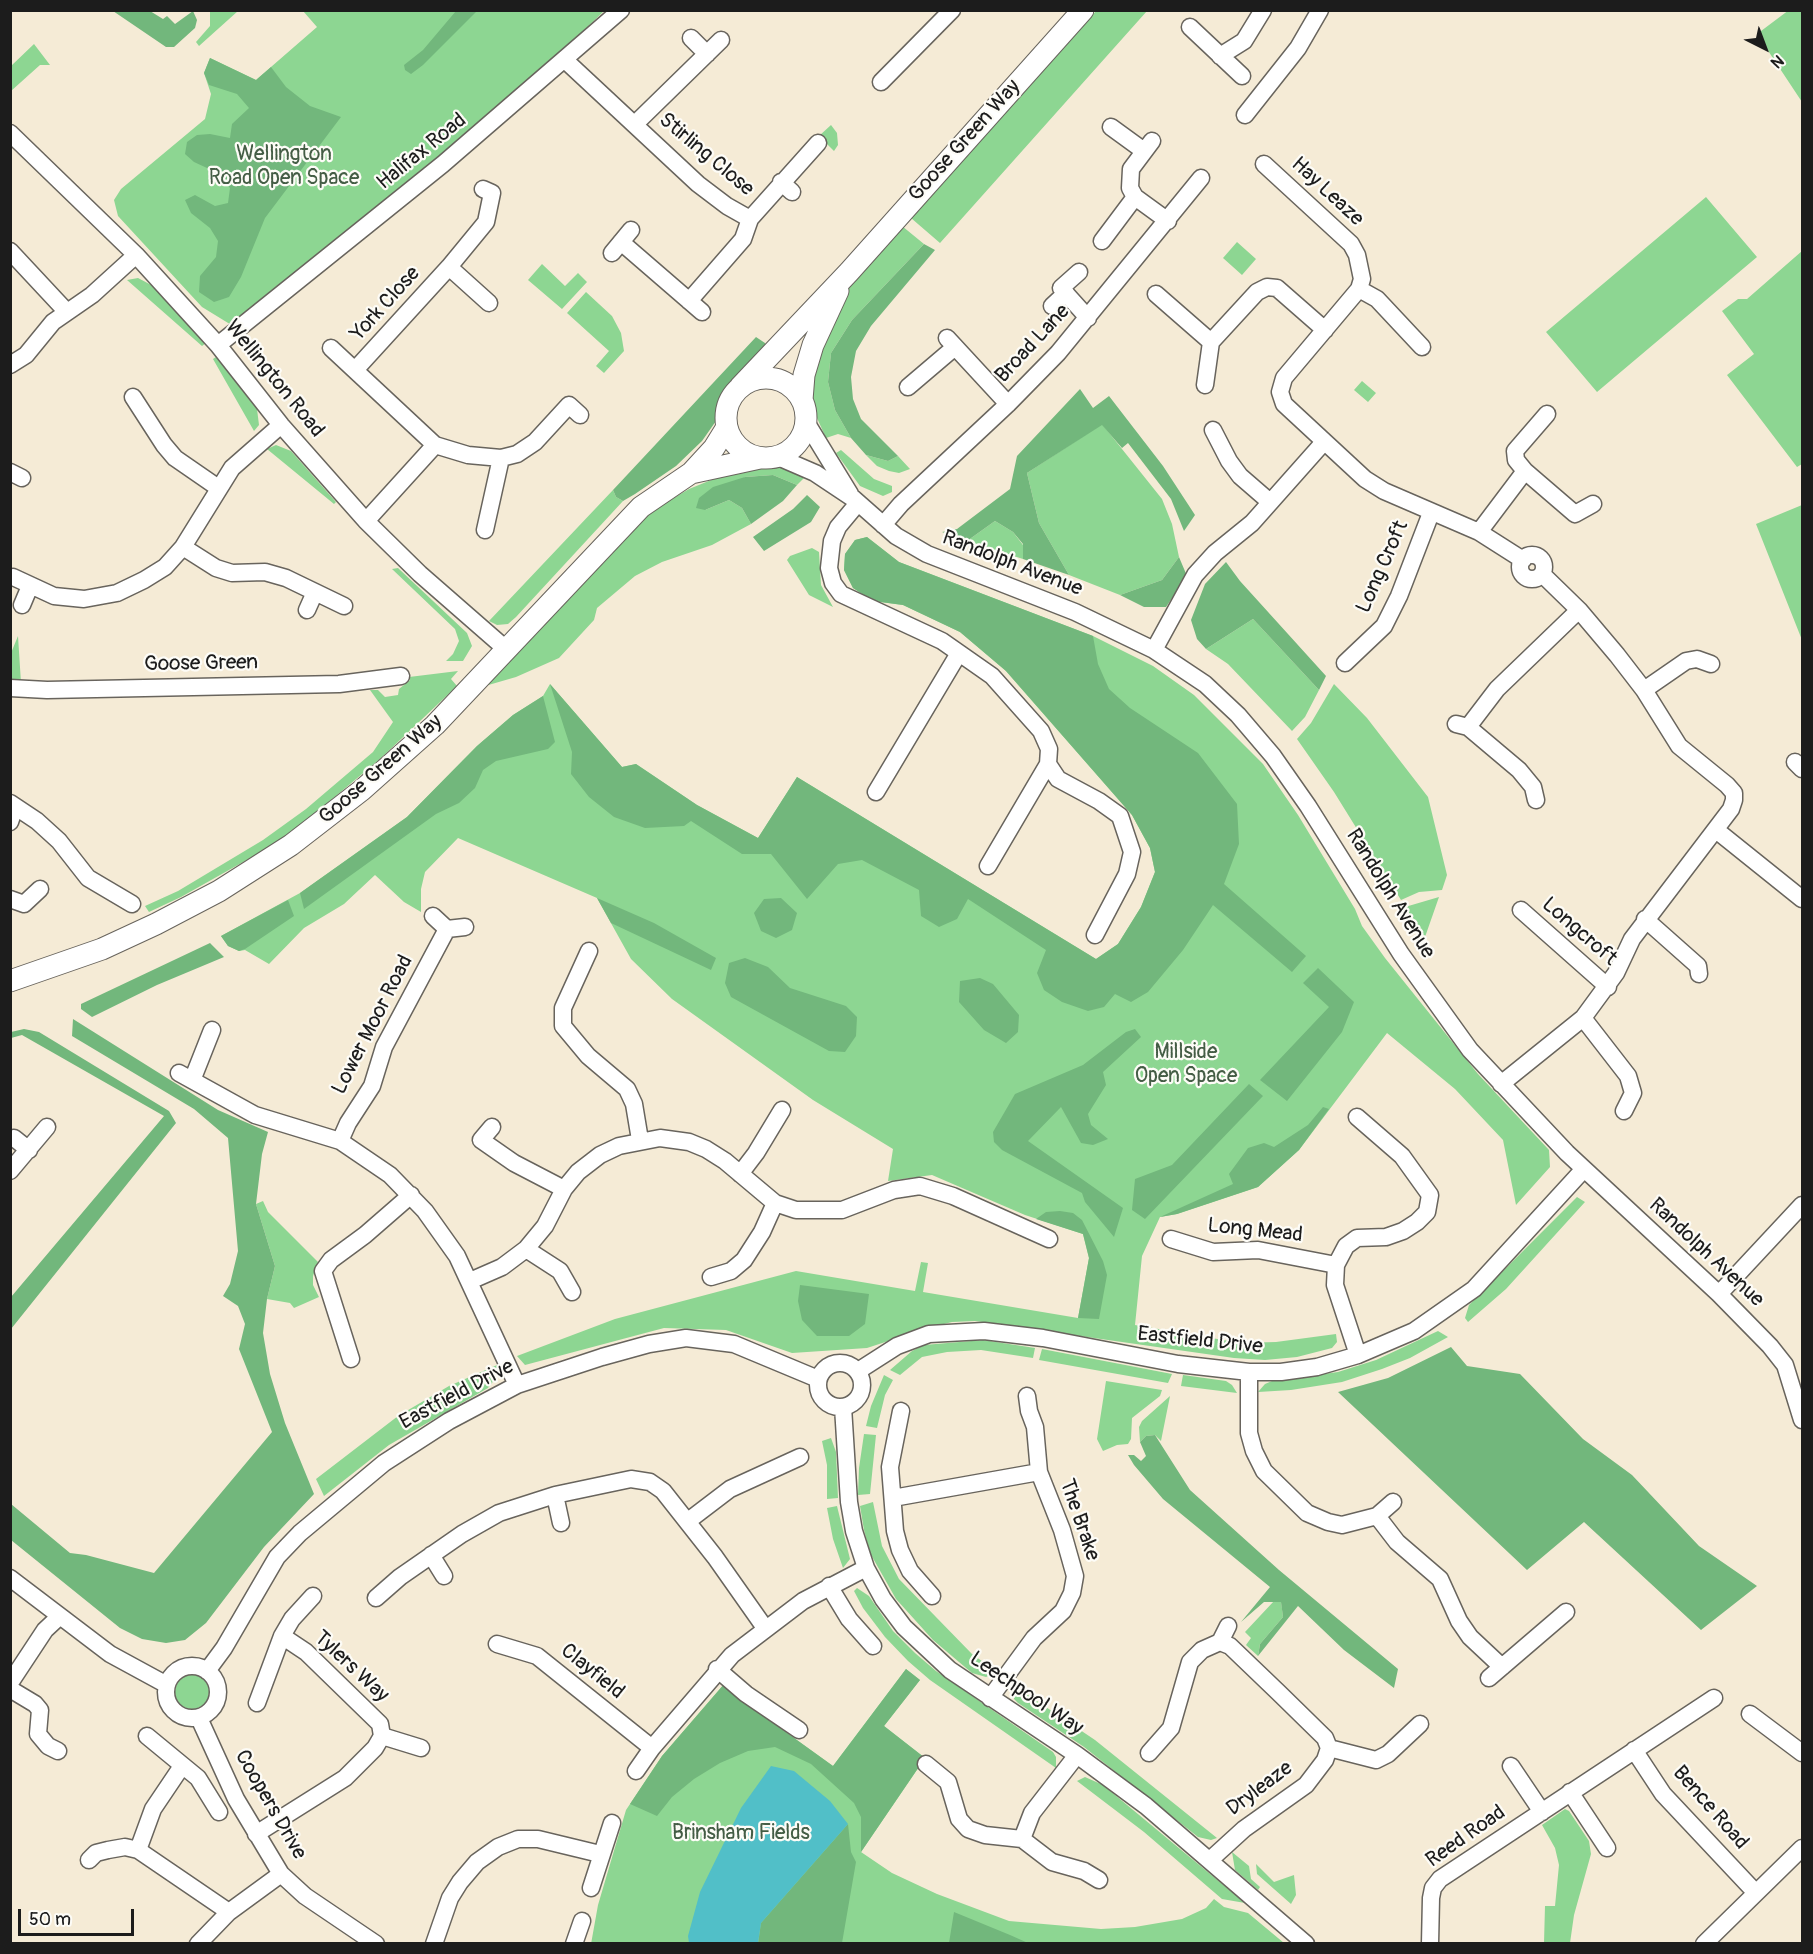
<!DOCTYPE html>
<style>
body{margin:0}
#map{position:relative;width:1813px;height:1954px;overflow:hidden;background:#f5ebd6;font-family:Pangolin,sans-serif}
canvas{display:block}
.frame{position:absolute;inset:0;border:12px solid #1c1c1c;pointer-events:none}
.north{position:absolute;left:1735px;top:18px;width:60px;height:60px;-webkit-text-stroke:4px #fdfcf7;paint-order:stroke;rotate:138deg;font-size:16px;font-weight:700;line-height:24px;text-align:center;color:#1c1c1c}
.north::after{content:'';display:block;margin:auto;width:21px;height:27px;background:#1c1c1c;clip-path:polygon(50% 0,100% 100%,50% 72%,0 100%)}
.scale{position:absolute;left:18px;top:1909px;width:116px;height:27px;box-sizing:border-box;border:3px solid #1c1c1c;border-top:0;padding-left:8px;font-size:18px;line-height:21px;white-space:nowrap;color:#1c1c1c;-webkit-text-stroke:4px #fdfcf7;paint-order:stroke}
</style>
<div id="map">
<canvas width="1813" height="1954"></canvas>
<div class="frame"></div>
<div class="north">N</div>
<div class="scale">50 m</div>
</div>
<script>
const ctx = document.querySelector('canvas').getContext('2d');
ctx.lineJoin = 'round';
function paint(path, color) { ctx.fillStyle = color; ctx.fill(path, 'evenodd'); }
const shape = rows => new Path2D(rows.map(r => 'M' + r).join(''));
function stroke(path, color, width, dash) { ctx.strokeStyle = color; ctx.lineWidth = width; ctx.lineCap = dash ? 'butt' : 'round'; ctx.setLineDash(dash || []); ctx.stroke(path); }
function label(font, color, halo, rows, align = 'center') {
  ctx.font = font + ' Pangolin,sans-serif'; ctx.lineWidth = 4.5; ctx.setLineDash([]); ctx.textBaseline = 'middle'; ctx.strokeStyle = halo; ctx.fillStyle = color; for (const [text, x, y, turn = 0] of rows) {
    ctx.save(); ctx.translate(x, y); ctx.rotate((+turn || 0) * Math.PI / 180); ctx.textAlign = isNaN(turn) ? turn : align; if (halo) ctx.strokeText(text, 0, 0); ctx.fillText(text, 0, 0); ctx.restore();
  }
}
paint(shape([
 [1789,10,1802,11,1802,102,1757,34],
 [210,11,238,11,199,46,196,42,210,26],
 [303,11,604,11,524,88,233,326,202,307,118,216,114,200,121,189,205,119,211,94,204,73,210,58,256,80,317,27],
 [1096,11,1147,11,940,243,911,218],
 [34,44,50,65,40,65,11,91,11,66],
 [831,125,837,133,838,145,834,151,819,136],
 [1706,197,1757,257,1597,392,1546,332],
 [902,226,924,244,852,320,831,353,828,382,835,410,851,438,838,434,826,438,808,398,832,316,849,288],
 [1237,242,1256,259,1242,275,1223,258],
 [1802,251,1802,464,1797,467,1727,375,1754,354,1722,311,1738,299,1747,299],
 [542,264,565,286,578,273,587,282,562,309,528,280],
 [138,278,155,287,206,343,202,346,127,280],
 [586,292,612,316,621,333,624,351,604,373,596,366,609,351,567,313],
 [216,357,257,409,259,425,254,431,213,359],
 [1362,381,1376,393,1368,402,1354,390],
 [1102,424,1162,499,1172,524,1179,557,1162,580,1120,595,1069,575,1039,523,1027,473],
 [276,445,291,451,336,502,334,504,267,449],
 [841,450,874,479,892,486,892,492,883,496,860,486,836,453],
 [866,455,888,461,898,456,910,469,899,473,889,471,877,466],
 [776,465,805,477,797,485,773,475,745,477,705,510,729,500,742,508,751,524,712,545,662,562,635,576,597,608,594,620,559,658,516,677,485,686,635,525,655,509,689,489,721,476,761,466],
 [613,490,616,497,623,501,516,617,508,624,497,625,489,621],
 [1802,505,1802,640,1756,524],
 [995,521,1013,532,1023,545,1023,559,967,541],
 [867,537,899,562,1093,636,1153,666,1194,695,1263,764,1298,815,1355,909,1362,926,1385,958,1478,1074,1549,1150,1550,1167,1516,1205,1503,1140,1455,1089,1387,1033,1299,1150,1258,1187,1177,1214,1160,1217,1142,1256,1135,1325,1241,1343,1276,1342,1336,1334,1337,1342,1332,1348,1297,1357,1265,1360,1234,1358,975,1321,952,1322,928,1328,867,1348,792,1353,726,1330,664,1328,525,1365,517,1356,615,1319,796,1271,915,1291,921,1262,928,1263,923,1292,1078,1318,1089,1258,1083,1234,1025,1215,932,1175,888,1181,893,1149,813,1100,672,999,631,959,597,898,458,838,425,872,421,889,421,912,404,902,375,875,344,904,304,928,269,964,245,950,239,951,228,946,221,936,300,893,407,817,477,746,513,715,543,696,550,684,622,767,636,764,697,805,758,838,797,777,1096,959,1118,944,1141,907,1155,872,1150,848,1132,815,1006,671,960,632,903,605,873,601,853,588,844,570,845,554,855,540],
 [812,548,819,552,821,585,833,607,809,595,787,560,790,556],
 [398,568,467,633,472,646,463,661,446,661,453,654,459,641,455,629,392,569],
 [1253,619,1319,690,1305,717,1292,731,1228,664,1206,649],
 [18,636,21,683,11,683,11,653],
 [458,671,451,679,457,686,380,759,312,816,268,848,181,897,149,912,145,906,178,891,263,840,306,809,373,752,393,722,370,690,378,690,385,697,398,695,399,689,410,680,409,677],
 [1334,684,1367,718,1428,797,1447,875,1442,890,1419,892,1401,900,1334,792,1297,739,1311,723],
 [1439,897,1425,937,1405,907],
 [1577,1197,1585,1202,1506,1289,1468,1322,1465,1318,1469,1305],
 [263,1201,268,1212,318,1262,313,1276,313,1285,319,1297,294,1308,290,1303,267,1299,275,1266,256,1204],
 [1438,1331,1448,1337,1410,1358,1382,1369,1342,1382,1291,1390,1258,1392,1265,1384,1272,1381,1338,1372,1376,1360],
 [983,1340,1035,1348,1033,1358,981,1350,947,1352,922,1357,900,1375,890,1370,912,1351,924,1345],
 [1042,1349,1172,1374,1168,1383,1039,1360],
 [497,1365,499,1374,488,1388,389,1445,324,1496,316,1479,398,1416,449,1386],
 [884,1375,893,1380,885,1395,877,1428,866,1426,871,1406],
 [1183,1375,1226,1381,1232,1385,1237,1393,1181,1386],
 [1106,1381,1162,1390,1160,1396,1132,1418,1131,1439,1128,1444,1117,1445,1103,1451,1097,1439],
 [1170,1396,1161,1441,1155,1435,1146,1436,1140,1442,1139,1427,1142,1421],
 [864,1434,876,1435,870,1494,858,1495,859,1468],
 [831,1438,836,1452,838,1498,827,1499,827,1465,822,1441],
 [873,1502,882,1546,899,1579,972,1654,997,1672,986,1677,972,1673,933,1640,896,1599,870,1553,864,1530,860,1506],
 [837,1506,850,1559,843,1568,833,1539,827,1508],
 [857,1588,869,1596,893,1631,915,1653,936,1671,1053,1752,1056,1757,1056,1768,930,1680,908,1661,885,1637,863,1608,854,1591],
 [1274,1601,1281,1601,1283,1617,1260,1644,1258,1656,1246,1645,1251,1638,1245,1632],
 [906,1669,920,1680,884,1726,925,1758,861,1852,892,1873,937,1894,1009,1921,1101,1929,1135,1927,1182,1919,1206,1908,1214,1899,1224,1907,1248,1913,1284,1943,591,1944,598,1905,626,1810,662,1756,725,1683,776,1725,833,1766],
 '175 1692a17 17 0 1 1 34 0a17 17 0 1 1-34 0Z',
 [1013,1685,1095,1740,1217,1838,1211,1840,1198,1837,1084,1747,1018,1703,1014,1699],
 [1085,1777,1103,1785,1245,1903,1222,1899,1144,1832,1077,1781],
 [1565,1809,1569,1811,1589,1841,1591,1854,1574,1915,1570,1943,1544,1943,1545,1906,1555,1906,1559,1865,1555,1848,1542,1825],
 [1232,1852,1249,1866,1251,1879,1260,1887,1258,1890,1235,1870],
 [1256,1864,1274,1882,1294,1875,1296,1895,1291,1904,1257,1874]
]), '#8dd692');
paint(shape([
 [113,11,150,11,163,19,167,16,175,24,193,11,197,20,195,28,174,47,166,47],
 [456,11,477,11,423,65,411,74,405,70,404,65,423,50],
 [210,58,256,80,271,67,286,87,310,106,341,117,265,218,241,277,229,297,214,302,199,292,200,276,216,257,218,241,210,228,191,213,185,200,195,195,215,206,228,203,230,188,220,174,194,162,185,154,187,142,197,135,210,134,230,138,232,124,249,108,237,94,209,85,204,73],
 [924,244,935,250,871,326,856,351,851,377,853,399,861,419,898,456,888,461,866,455,851,438,835,410,828,382,831,353,852,320],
 [756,337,765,343,767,354,737,382,722,400,716,421,702,441,676,466,635,494,623,501,616,497,613,490],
 [1080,389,1093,408,1109,396,1163,466,1195,515,1184,531,1171,499,1128,443,1122,448,1102,425,1027,473,1039,523,1069,575,1023,559,1023,544,1013,532,995,521,967,541,942,532,957,529,1010,489,1017,456],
 [773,475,797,485,783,501,751,524,742,508,729,500,705,510,696,508,699,498,713,487,745,477],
 [807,495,820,507,811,522,764,551,753,537,793,509],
 [867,537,899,562,1093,636,1098,664,1109,689,1130,708,1198,753,1237,804,1239,844,1224,884,1306,956,1292,972,1213,905,1183,950,1148,992,1131,1002,1115,994,1104,1007,1088,1011,1062,1002,1044,990,1037,973,1046,950,968,899,957,919,939,927,921,916,919,890,862,860,838,864,807,899,771,854,742,854,691,821,684,826,645,828,614,817,589,797,571,774,572,752,550,684,622,767,636,764,697,805,758,838,797,777,1096,959,1118,944,1141,907,1155,872,1150,848,1132,815,1006,671,960,632,903,605,873,601,853,588,844,570,845,554,855,540],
 [1179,557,1187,576,1166,607,1144,607,1120,595,1162,580],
 [1226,562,1240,581,1326,676,1319,690,1253,619,1206,649,1197,639,1191,620,1205,584],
 [543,696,555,742,548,749,496,761,483,770,475,788,459,803,436,814,304,909,300,893,407,817,477,746,513,715],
 [597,898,654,923,716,958,711,970,611,923],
 [781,898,797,913,792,930,776,938,761,931,754,913,764,899],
 [288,900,294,916,245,949,239,951,228,946,221,936],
 [210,943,224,957,157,985,92,1017,81,1009,81,1004],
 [745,958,768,967,790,988,846,1006,857,1017,856,1036,845,1052,829,1051,731,997,725,983,729,963],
 [1318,968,1354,1002,1342,1032,1287,1101,1260,1080,1329,1007,1303,983],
 [980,978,993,984,1019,1015,1018,1032,1006,1043,984,1030,959,1002,960,981],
 [73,1019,218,1110,268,1132,262,1154,256,1204,275,1266,267,1299,263,1333,270,1374,285,1423,314,1494,264,1547,206,1623,185,1640,166,1643,142,1639,120,1628,11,1540,11,1504,70,1553,86,1555,154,1573,272,1432,239,1349,245,1324,238,1306,223,1296,230,1284,238,1251,228,1138,194,1109,72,1036],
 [24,1029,39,1032,169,1111,176,1123,11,1329,11,1297,164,1116,22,1035,11,1038,11,1032],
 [1135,1029,1141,1037,1103,1072,1106,1085,1088,1114,1091,1125,1108,1139,1093,1145,1081,1143,1061,1107,1028,1141,1123,1208,1114,1237,1085,1202,1082,1193,1002,1150,994,1142,993,1132,1015,1094,1083,1065,1126,1032],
 [1249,1084,1263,1096,1145,1219,1132,1210,1135,1179,1172,1165],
 [1323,1107,1329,1109,1299,1150,1258,1187,1177,1214,1160,1217,1233,1184,1229,1174,1248,1148,1264,1143,1274,1147,1308,1125],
 [1060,1211,1073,1213,1082,1220,1103,1261,1107,1275,1099,1319,1078,1318,1089,1258,1083,1234,1036,1219,1046,1212],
 [800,1285,869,1294,865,1324,849,1336,817,1336,802,1320,798,1301],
 [1451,1347,1467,1366,1520,1374,1583,1439,1632,1475,1699,1546,1757,1586,1701,1630,1584,1522,1527,1570,1338,1392,1388,1378],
 [1155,1435,1190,1490,1279,1570,1398,1669,1394,1688,1344,1650,1298,1606,1258,1656,1260,1644,1283,1617,1281,1602,1264,1602,1241,1622,1270,1587,1163,1499,1134,1465,1128,1455,1134,1455,1141,1461,1146,1456,1140,1442,1146,1436],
 [906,1669,920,1680,884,1726,925,1758,861,1852,861,1817,854,1803,811,1764,775,1747,748,1751,720,1763,694,1779,672,1797,657,1816,630,1804,662,1756,725,1683,776,1725,833,1766],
 [848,1824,851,1852,856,1862,842,1943,758,1944,761,1923],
 [954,1912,1010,1935,1028,1943,949,1943]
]), '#72b77c');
paint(shape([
 [771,1766,794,1771,830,1801,848,1824,761,1923,758,1943,689,1943,688,1936,700,1892,741,1808]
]), '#51bfc8');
const minor = shape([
 [1190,27,1242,76],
 [691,38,707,54],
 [1220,56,1244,41,1263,10],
 [566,61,698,184,727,206,750,219],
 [881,82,952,10],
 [1245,115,1298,48,1320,10],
 [635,124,721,40],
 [1111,127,1144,151],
 [10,133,136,255,218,345,281,425,366,521,420,574,507,650],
 [1152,141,1131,169,1130,188,1135,197,1168,221],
 [1264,164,1351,244,1357,255,1362,279,1359,289,1284,378,1280,392,1284,404,1365,479,1384,491,1479,532,1523,560],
 [781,182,792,192],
 [1102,241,1135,197],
 [621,242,702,312],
 [10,251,66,311],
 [612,253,631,230],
 [449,267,489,303],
 [1079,272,1061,288,1088,318],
 [1359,289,1377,299,1422,347],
 [1156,294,1211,342],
 [689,301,743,239,750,219,818,143],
 [1052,306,1066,293],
 [947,338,1008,404],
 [218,345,443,164,621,10],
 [331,348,435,445,468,455,501,458,517,454,535,442,569,405,580,415],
 [10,365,26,355,53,322,92,295,136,255],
 [355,370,449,267,486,222,492,193,483,189],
 [1205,385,1211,342,1257,292,1267,287,1277,288,1325,330],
 [908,387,955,347],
 [133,397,164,445,175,458,217,487],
 [1547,414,1515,451,1516,460,1525,471,1575,514,1593,504],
 [806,422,850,494],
 [1213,430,1229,461,1240,476,1270,502],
 [778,457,815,473,854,499,896,536,927,554,1075,612,1154,650,1205,684,1238,715,1273,756,1308,806,1401,954,1470,1050,1567,1153,1719,1294,1770,1346,1785,1365,1802,1420],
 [10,472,22,478],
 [858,503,838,527,832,541,829,568,833,583,841,594,942,641,992,676,1041,731,1049,749,1048,764,1058,779,1099,801,1120,816,1132,852,1127,874,1095,935],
 [366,521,435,445],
 [883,525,901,504,1008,404,1058,353,1201,178],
 [485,530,501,458],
 [1479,532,1525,471],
 [183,547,216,568,232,573,265,572,286,578,344,606],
 '1520 567a12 12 0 1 1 24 0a12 12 0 1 1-24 0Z',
 [13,577,54,596,84,599,117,593,144,580,165,567,183,547,232,468,281,425],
 [22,605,30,586],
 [307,610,315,592],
 [1154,650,1195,575,1215,553,1252,523,1323,443],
 [1345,663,1384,626,1399,596,1431,513],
 [10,688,47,690,339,684,401,676],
 [1644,690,1686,661,1697,659,1711,664],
 [1456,724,1468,727,1519,770,1533,787,1536,800],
 [1468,727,1497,689,1579,610],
 [1795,762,1802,769],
 [876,792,959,653],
 [10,803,37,821,59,841,88,878,132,904],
 [10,822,15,807],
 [1716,830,1802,899],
 [988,866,1048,764],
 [10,899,24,904,40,889],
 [1521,910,1608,987],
 [433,916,447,929,465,927],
 [1645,919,1698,966,1699,974],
 [589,951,563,1008,563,1026,588,1056,627,1089,634,1104,640,1140],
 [1583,1018,1628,1076,1633,1093,1624,1111],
 [179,1073,255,1115,340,1141,390,1175,425,1211,457,1256,517,1385],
 [193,1078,212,1030],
 [1501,1084,1583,1018,1616,973,1632,939,1731,809,1734,800,1734,793,1727,785,1679,746,1644,690,1617,655,1579,610,1542,574],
 [1357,1117,1402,1156,1430,1195,1427,1212,1417,1222,1403,1231,1386,1237,1357,1238,1346,1246,1336,1265,1335,1285,1358,1355],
 [492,1127,481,1140,514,1163,564,1189],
 [14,1138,29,1150],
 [340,1141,348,1123,372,1086,384,1047,447,929],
 [10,1171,47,1127],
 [740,1174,756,1153,782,1110],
 [1171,1239,1213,1252,1258,1250,1336,1265],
 [526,1249,560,1271,572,1292],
 [711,1277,731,1271,744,1260,762,1232,775,1203],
 [470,1281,502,1267,526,1249,545,1226,564,1189,578,1172,600,1155,619,1146,660,1138,689,1142,706,1149,725,1161,775,1203,796,1210,842,1210,894,1190,920,1186,953,1196,1049,1239],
 [1719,1294,1802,1205],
 [351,1359,323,1271,331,1260,365,1235,411,1195],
 '818 1385a22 22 0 1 1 44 0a22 22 0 1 1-44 0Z',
 [858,1371,897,1346,929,1334,984,1331,1043,1338,1178,1364,1249,1372,1281,1372,1317,1367,1358,1355,1414,1331,1474,1289,1584,1169],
 [1249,1372,1249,1433,1254,1451,1264,1471,1307,1513,1328,1522,1342,1525,1377,1516,1393,1502],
 [843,1407,849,1502,854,1531,866,1568,883,1599,904,1627,950,1670,1077,1755,1146,1806,1306,1944],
 [901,1411,890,1467,895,1531,900,1550,910,1571,932,1596],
 [555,1495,561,1523],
 [893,1498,1039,1472],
 [1377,1516,1397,1542,1440,1579,1459,1621,1470,1637,1502,1667],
 [688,1521,730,1489,800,1457],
 [431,1555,444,1576],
 [10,1578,110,1654,167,1685],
 [829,1586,849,1619,873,1646],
 [376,1598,400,1577,462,1534,499,1513,555,1495,631,1479,650,1482,663,1491,715,1557,765,1628],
 [497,1644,537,1656,652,1748],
 '166 1692a26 26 0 1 1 52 0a26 26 0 1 1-52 0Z',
 [717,1669,746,1694,799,1730],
 [207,1671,224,1648,277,1557,300,1533,384,1463,449,1421,517,1385,602,1357,649,1344,686,1338,734,1344,818,1379],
 [1489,1678,1566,1612],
 [10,1683,45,1630,60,1616],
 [10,1689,35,1704,40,1710,38,1734,48,1746,58,1751],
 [990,1698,1034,1638,1063,1611,1072,1593,1075,1576,1062,1530,1039,1472,1035,1427,1029,1411,1027,1396],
 [257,1703,282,1636,292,1619,313,1596],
 [1750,1714,1802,1753],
 [199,1718,236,1799,281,1874,305,1896,376,1944],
 [147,1736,198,1778,219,1812],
 [382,1736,421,1748],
 [1329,1748,1376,1760,1388,1754,1420,1724],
 [1634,1750,1663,1794,1756,1893],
 [1149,1753,1171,1728,1190,1662,1202,1650,1220,1642,1228,1626],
 [926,1764,948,1782,959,1819,968,1829,985,1835,1022,1839,1052,1862,1084,1871,1099,1880],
 [1511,1766,1542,1812],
 [636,1771,652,1748,732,1655,803,1601,866,1568],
 [1570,1792,1607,1848],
 [256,1834,345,1778,375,1748,382,1736,380,1724,306,1652,282,1636],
 [1022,1839,1032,1813,1077,1755],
 [138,1850,153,1809,182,1766],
 [89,1860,96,1853,108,1850,125,1847,138,1850,229,1912],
 [1210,1860,1244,1829,1306,1785,1325,1760,1329,1748,1325,1738,1278,1692,1230,1646,1220,1642],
 [591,1888,612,1823],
 [198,1944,229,1912,281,1874],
 [434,1944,450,1898,460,1882,477,1862,498,1847,518,1839,538,1839,600,1854],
 [574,1944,582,1921],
 [1430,1944,1431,1898,1433,1888,1440,1879,1714,1698],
 [1704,1944,1802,1848]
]);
const major = shape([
 '726 418a40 40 0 1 1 80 0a40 40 0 1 1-80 0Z',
 [740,387,849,272,1083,10],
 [802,400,804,375,813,345,838,291],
 [691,473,714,448,727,427],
 [10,981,102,949,156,924,219,891,291,845,362,790,435,725,641,507,691,473,760,458]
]);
stroke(minor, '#68645d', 19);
stroke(major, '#68645d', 23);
stroke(minor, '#fff', 16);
stroke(major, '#fff', 21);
label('21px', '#1c1c1c', '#fdfcf7', [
 ["Goose Green Way",965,141,-48],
 ["Halifax Road",422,152,-39],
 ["Stirling Close",706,155,40],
 ["Hay Leaze",1327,192,43],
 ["York Close",386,304,-48],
 ["Broad Lane",1033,344,-47],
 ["Wellington Road",274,379,51],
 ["Randolph Avenue",1012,564,21],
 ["Long Croft",1383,567,-66],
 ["Goose Green",201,664,-1],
 ["Goose Green Way",381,770,-41],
 ["Randolph Avenue",1390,894,58],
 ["Longcroft",1579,932,41],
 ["Lower Moor Road",373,1025,-63],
 ["Long Mead",1255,1231,6],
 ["Randolph Avenue",1706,1253,43],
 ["Eastfield Drive",1200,1341,6],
 ["Eastfield Drive",457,1395,-28],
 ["The Brake",1079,1520,71],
 ["Tylers Way",351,1667,43],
 ["Clayfield",592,1672,39],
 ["Leechpool Way",1026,1694,34],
 ["Dryleaze",1260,1789,-37],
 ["Coopers Drive",270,1805,60],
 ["Bence Road",1710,1808,49],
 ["Reed Road",1466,1837,-35]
]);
label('21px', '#445d45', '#fdfcf7', [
 ["Wellington",284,155],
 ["Road Open Space",284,179],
 ["Millside",1186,1053],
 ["Open Space",1186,1077],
 ["Brinsham Fields",741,1834]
]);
</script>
